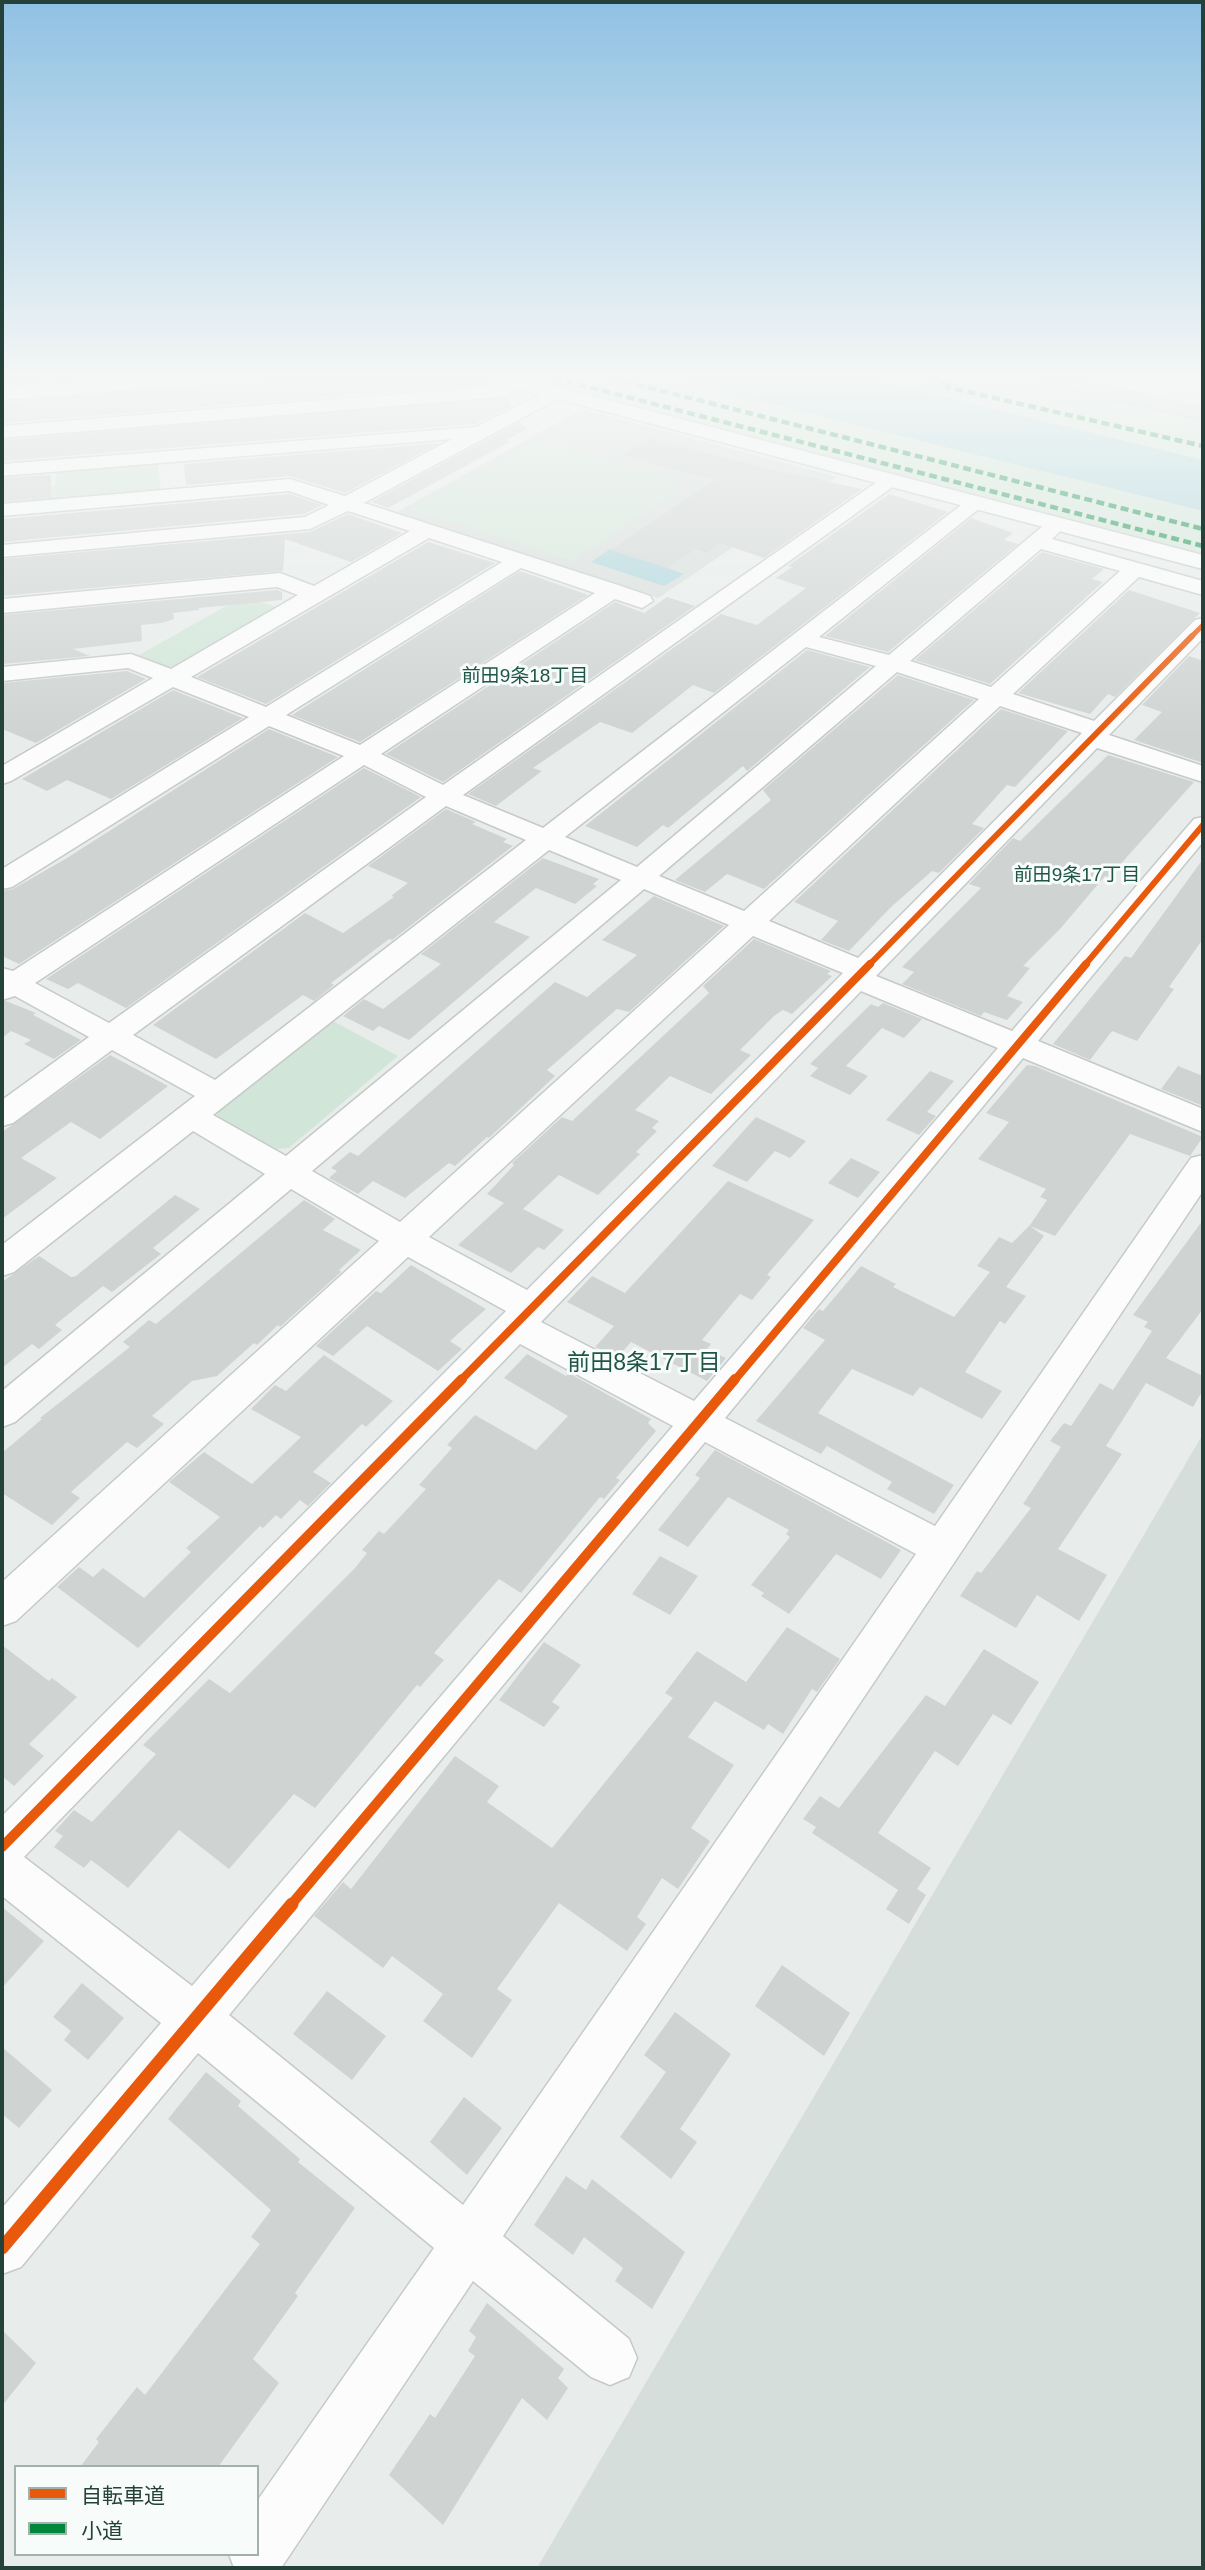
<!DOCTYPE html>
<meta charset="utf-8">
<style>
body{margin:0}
#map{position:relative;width:1205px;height:2570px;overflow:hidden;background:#e8edeb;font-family:Arial,"Noto Sans JP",sans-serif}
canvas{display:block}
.frame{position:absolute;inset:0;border:4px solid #24423a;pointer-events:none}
.legend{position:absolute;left:14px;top:2465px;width:245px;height:91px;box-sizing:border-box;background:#f7fbf9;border:2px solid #a3b1ad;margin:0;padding:9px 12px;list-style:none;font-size:21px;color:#24423a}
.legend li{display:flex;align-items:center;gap:14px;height:35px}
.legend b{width:35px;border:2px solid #a3b1ad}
</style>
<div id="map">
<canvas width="1205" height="2570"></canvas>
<div class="frame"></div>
<ul class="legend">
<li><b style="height:9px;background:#e8590c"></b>自転車道</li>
<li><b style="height:9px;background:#00873e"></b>小道</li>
</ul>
</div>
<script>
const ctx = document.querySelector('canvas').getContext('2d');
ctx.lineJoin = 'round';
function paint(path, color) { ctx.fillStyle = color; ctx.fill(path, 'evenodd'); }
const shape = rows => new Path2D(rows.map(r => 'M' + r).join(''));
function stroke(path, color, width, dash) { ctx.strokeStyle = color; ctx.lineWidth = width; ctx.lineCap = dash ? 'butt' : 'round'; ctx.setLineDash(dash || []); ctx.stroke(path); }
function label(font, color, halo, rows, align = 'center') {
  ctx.font = font + ' Arial,"Noto Sans JP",sans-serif'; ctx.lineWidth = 6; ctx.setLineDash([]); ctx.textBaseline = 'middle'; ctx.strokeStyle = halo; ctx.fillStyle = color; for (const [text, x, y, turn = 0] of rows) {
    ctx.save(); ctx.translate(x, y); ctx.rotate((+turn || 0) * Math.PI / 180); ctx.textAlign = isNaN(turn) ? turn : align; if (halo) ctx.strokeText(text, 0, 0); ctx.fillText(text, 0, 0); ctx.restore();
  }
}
paint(shape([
 [582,409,837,477,658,598,397,512],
 [1203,1434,1203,2568,537,2568]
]), '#d6dedb');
paint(shape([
 [520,378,1021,378,1203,420,1203,557],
 [537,440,671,477,679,490,572,561,409,509],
 [158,463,161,489,155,491,2,504,2,491,55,486,56,469],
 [244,596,279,608,176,666,167,667,139,655],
 [333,1021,398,1056,289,1148,277,1149,217,1119,218,1110]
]), '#d1e6d8');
paint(shape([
 [668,378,867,378,1203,460,1203,511],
 [610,549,659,565,684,574,664,586,591,562]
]), '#a9d4db');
paint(shape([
 [2,378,117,378,2,386],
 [300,378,487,378,491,384,2,423,2,402],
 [508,397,512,406,475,424,2,461,2,440],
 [519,422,527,429,506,440,510,442,388,508,371,502],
 [649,438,768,469,862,489,764,558,720,543,707,553,695,549,667,568,611,550,714,480,622,455],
 [440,443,345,493,290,476,186,485,184,464],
 [51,475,51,497,3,501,2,478],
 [289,494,322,505,304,514,2,542,3,519],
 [889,494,948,512,714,693,693,685,632,733,600,722,533,768,542,771,496,806,468,794,721,614,757,625,806,588,776,578,792,567,788,566],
 [348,514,402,533,351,562,285,539,283,571,2,596,2,559,310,532],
 [971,518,1013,533,1004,540,1018,544,888,652,825,636],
 [428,542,495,563,266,704,197,677],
 [1042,552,1104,569,1092,579,1103,582,990,684,915,660],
 [520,571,588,595,360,742,292,715],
 [277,590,282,592,282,600,199,608,199,610,173,613,174,619,162,623,141,625,142,641,73,649,90,656,2,664,2,615],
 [1129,590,1200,613,1115,697,1108,694,1090,714,1018,693],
 [667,597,695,606,443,782,386,754,615,602,644,613],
 [807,650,870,667,747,771,743,766,668,828,663,825,637,847,585,826],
 [1189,656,1203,661,1203,763,1134,740,1162,712,1142,705],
 [127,671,146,679,36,743,2,729,2,683],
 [898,675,974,700,764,889,727,874,705,892,675,880,771,800,763,790],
 [173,690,243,718,111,799,67,780,47,791,22,779],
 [1001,709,1068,731,1015,787,1007,785,972,824,984,828,939,873,932,871,890,908,849,951,821,940,838,921,794,902],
 [269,729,338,757,19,964,2,956,2,891,13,889,67,858],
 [1108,755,1194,782,1109,877,1105,876,1060,929,1023,966,1030,968,1007,996,1023,1002,1007,1020,984,1012,981,1016,902,984,914,972,902,967,981,888,969,884,1013,838,1020,841],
 [364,768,421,797,126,1008,78,983,68,989,46,979],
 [446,809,476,822,472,824,507,839,503,842,513,846,392,940,389,939,331,983,334,985,314,1001,303,995,216,1059,153,1025,305,913,343,933,394,897,391,896,408,883,368,866],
 [543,858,599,879,593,884,597,886,575,904,536,888,494,922,530,937,409,1040,379,1026,373,1031,343,1016,364,999,383,1009,441,964,421,954],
 [1203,859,1203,939,1169,987,1174,989,1137,1041,1112,1031,1090,1060,1053,1044,1125,956,1131,958],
 [654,896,724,926,629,1012,617,1009,547,1070,555,1076,489,1138,487,1137,455,1166,449,1163,405,1198,373,1181,358,1194,329,1178,337,1171,331,1168,350,1152,358,1156,555,982,587,997,637,955,602,940],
 [754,939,831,971,827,974,832,976,792,1014,783,1010,774,1016,740,1050,751,1055,711,1094,670,1076,635,1110,659,1121,652,1128,657,1131,636,1152,640,1154,598,1195,559,1175,523,1209,564,1230,544,1250,538,1247,511,1273,458,1245,504,1203,487,1194,514,1165,512,1163,562,1117,572,1121,709,993,703,986],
 [6,1001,36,1013,33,1015,81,1040,54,1059,24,1044,31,1040,11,1031,2,1038,2,1002],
 [883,1003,922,1019,904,1038,882,1028,846,1066,868,1076,850,1095,810,1076,818,1068,810,1064,871,1004,878,1007],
 [110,1055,168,1086,100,1139,71,1122,21,1158,57,1178,2,1219,2,1132],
 [1027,1065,1035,1066,1203,1137,1190,1156,1130,1134,1055,1236,1030,1226,1044,1236,1006,1287,1026,1296,1005,1324,1000,1321,965,1372,1002,1391,982,1419,920,1387,913,1396,852,1369,818,1413,954,1485,934,1514,887,1489,892,1482,827,1446,821,1454,756,1421,825,1340,803,1328,819,1309,823,1311,861,1266,896,1284,893,1287,954,1317,990,1272,977,1266,999,1237,1012,1243,1030,1225,1047,1200,1040,1197,1046,1189,978,1159,1009,1122,986,1113],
 [1178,1066,1203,1076,1203,1106,1161,1089],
 [930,1071,954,1081,927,1112,936,1116,919,1135,886,1120],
 [756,1117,806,1141,790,1158,775,1151,747,1182,712,1166],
 [851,1158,880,1172,858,1198,828,1183],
 [728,1181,814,1220,767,1275,771,1277,752,1300,740,1294,702,1340,711,1344,707,1349,726,1358,707,1381,631,1342,617,1358,595,1347,614,1326,567,1302,592,1276,625,1293],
 [175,1195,200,1209,153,1248,161,1254,112,1292,103,1286,55,1325,62,1330,39,1349,32,1344,2,1368,2,1282,39,1256,71,1277,76,1276],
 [304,1200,335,1219,323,1230,361,1250,339,1270,341,1272,280,1327,278,1325,257,1345,254,1343,217,1376,192,1381,152,1416,164,1424,137,1448,127,1442,71,1492,80,1498,52,1525,2,1493,2,1453,42,1419,40,1418,130,1347,123,1342,149,1320,156,1324],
 [1203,1220,1203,1309,1166,1358,1203,1376,1203,1390,1193,1407,1146,1383,1106,1446,1122,1454,1058,1549,1107,1575,1079,1621,1037,1595,1016,1628,960,1596,977,1571,981,1573,1031,1508,1023,1504,1061,1447,1050,1441,1064,1423,1071,1426,1100,1383,1113,1390,1152,1331,1144,1327,1148,1322,1133,1315],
 [411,1265,486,1309,450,1341,462,1349,438,1371,367,1326,333,1356,316,1346,376,1291,381,1293],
 [527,1354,566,1376,569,1373,651,1419,648,1423,656,1431,616,1478,620,1480,604,1499,600,1497,521,1593,499,1579,434,1653,444,1660,420,1687,417,1685,315,1808,294,1794,229,1869,179,1830,128,1888,91,1860,84,1868,54,1847,63,1836,55,1831,74,1810,92,1822,156,1754,143,1745,209,1679,230,1693,355,1568,367,1553,362,1550,379,1531,384,1534,426,1489,419,1485,452,1448,447,1445,475,1415,536,1450,568,1416,504,1378],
 [324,1355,393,1401,366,1427,362,1424,313,1472,331,1483,308,1506,300,1500,281,1519,276,1515,263,1528,260,1526,138,1648,57,1587,79,1567,93,1577,103,1568,144,1598,191,1552,186,1548,220,1517,169,1482,204,1452,252,1484,301,1437,251,1409,275,1385,286,1391],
 [715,1450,883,1540,901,1550,881,1579,836,1554,789,1614,761,1596,764,1593,751,1585,790,1537,786,1534,789,1530,728,1497,688,1547,658,1530,700,1478,695,1475],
 [660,1556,698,1576,670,1615,632,1594],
 [787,1627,840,1659,817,1692,812,1689,783,1734,768,1724,764,1730,715,1701,688,1737,734,1765,691,1828,710,1841,678,1889,662,1878,637,1917,646,1924,627,1951,559,1903,497,1989,512,2000,472,2058,423,2021,443,1994,392,1956,383,1968,314,1916,343,1882,351,1889,455,1756,499,1786,487,1802,552,1848,673,1698,665,1693,697,1651,746,1682],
 [544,1642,581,1665,552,1702,560,1707,544,1727,499,1700],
 [2,1645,49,1681,52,1678,77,1697,29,1744,44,1756,14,1786,2,1776],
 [984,1649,1039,1682,1011,1725,993,1714,958,1766,935,1751,878,1833,931,1868,917,1889,926,1895,909,1924,886,1909,898,1890,812,1833,816,1827,803,1819,820,1796,839,1808,926,1695,945,1706],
 [2,1907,44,1941,2,1988],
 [782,1965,850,2013,824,2056,755,2006],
 [82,1983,124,2018,88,2060,64,2040,71,2031,53,2017],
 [327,1991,386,2036,352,2080,293,2034],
 [675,2012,731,2054,680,2129,697,2142,671,2179,620,2137,666,2072,644,2055],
 [2,2047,52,2090,19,2128,2,2114],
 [206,2072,241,2101,238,2106,300,2159,298,2162,355,2208,295,2293,298,2296,253,2359,279,2383,218,2467,80,2467,99,2442,96,2439,137,2387,145,2395,260,2244,251,2237,271,2210,168,2119],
 [464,2097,502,2128,467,2175,430,2142],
 [566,2176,586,2190,592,2179,685,2252,652,2309,615,2281,623,2268,584,2237,573,2255,534,2225],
 [487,2303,564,2369,558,2378,568,2388,547,2420,522,2398,443,2525,389,2475,430,2414,435,2418,475,2356,468,2351,476,2337,469,2331],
 [2,2330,36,2363,2,2406]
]), '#cfd4d2');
const street = shape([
 [150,378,225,378,216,383,2,400,2,389,150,378],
 [519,378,526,379,529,383,526,387,501,397,2,438,2,426,498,386,519,378],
 [556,386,563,388,565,392,563,396,364,503,621,586,650,596,653,601,642,608,615,599,381,754,443,785,884,477,891,475,901,481,463,795,543,828,969,499,976,497,986,503,819,637,889,655,1050,520,1057,518,1067,524,1052,539,1203,581,1203,595,1139,577,1013,694,1094,721,1195,620,1203,618,1203,638,1109,735,1203,766,1203,782,1097,748,876,976,1012,1031,1194,819,1203,817,1203,842,1038,1041,1203,1109,1203,1132,1023,1058,725,1418,935,1526,1191,1158,1203,1155,1203,1191,503,2236,629,2339,637,2358,629,2377,610,2385,591,2377,473,2281,281,2568,234,2568,229,2554,257,2554,257,2501,434,2248,198,2053,21,2267,2,2274,2,2208,161,2023,2,1896,2,1816,506,1311,408,1257,16,1621,2,1626,2,1582,379,1241,291,1189,15,1422,2,1427,2,1391,265,1174,193,1131,14,1272,2,1276,2,1245,195,1096,112,1050,13,1123,2,1126,2,1100,89,1037,15,996,2,1000,2,968,13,971,344,756,269,726,12,887,2,889,2,869,249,717,173,687,11,781,2,784,2,766,153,678,128,668,2,681,2,667,131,654,171,669,298,595,277,587,2,613,2,599,280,573,314,586,410,531,348,511,310,529,2,557,2,545,305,517,329,505,289,491,2,516,2,504,290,479,345,496,452,439,2,476,2,464,476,427,556,386],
 [429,538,502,562,266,707,191,677,429,538],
 [1041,549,1120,571,991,687,910,661,1041,549],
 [521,568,595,593,360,745,286,715,521,568],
 [806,647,876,666,637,867,565,837,806,647],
 [897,672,979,699,744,911,659,876,897,672],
 [1000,706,1082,733,858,958,769,921,1000,706],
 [364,765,426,797,109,1023,35,983,364,765],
 [446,806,526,840,215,1080,133,1035,446,806],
 [549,850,621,880,286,1156,213,1115,549,850],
 [644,889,729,925,400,1222,312,1171,644,889],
 [753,936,843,973,527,1290,429,1237,753,936],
 [861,991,998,1048,694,1401,541,1322,861,991],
 [520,1344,673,1426,192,1986,24,1857,520,1344],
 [705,1442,916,1554,463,2205,229,2015,705,1442]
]);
const secondary = shape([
 [490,378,523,378,1203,555,1203,569,493,382,490,378]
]);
const primary = shape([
 [1034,378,1070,378,1203,408,1203,420,1037,382,1034,378]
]);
stroke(street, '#c5cac8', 3);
stroke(secondary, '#c3cbc8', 3);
stroke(primary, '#c3ccc9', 3);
paint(street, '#fcfcfc');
paint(secondary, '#fcfcfc');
paint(primary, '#cfd7d5');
stroke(shape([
 [554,378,1203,546],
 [612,378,1203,529],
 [926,378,950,384,947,387,1203,446]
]), '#00873e', 4.5, [8, 4.5]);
stroke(shape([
 [1190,638,1203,625]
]), '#e8590c', 5);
stroke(shape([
 [868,966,1192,636],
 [1084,966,1203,825]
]), '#e8590c', 6);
stroke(shape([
 [460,1381,870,964],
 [734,1381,1086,964]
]), '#e8590c', 8);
stroke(shape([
 [2,1847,462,1379],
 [290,1906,735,1379]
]), '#e8590c', 10);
stroke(shape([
 [2,2248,292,1904]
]), '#e8590c', 13);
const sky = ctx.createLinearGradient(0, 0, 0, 738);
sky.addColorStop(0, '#8fc1e3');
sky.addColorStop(0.51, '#f5f7f6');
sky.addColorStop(1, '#f5f7f600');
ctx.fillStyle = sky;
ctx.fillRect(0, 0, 1205, 738);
label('19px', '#1f5548', '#f7fbf9', [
 ["前田9条18丁目",525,677],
 ["前田9条17丁目",1077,876]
]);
label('23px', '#1f5548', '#f7fbf9', [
 ["前田8条17丁目",644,1364]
]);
</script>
